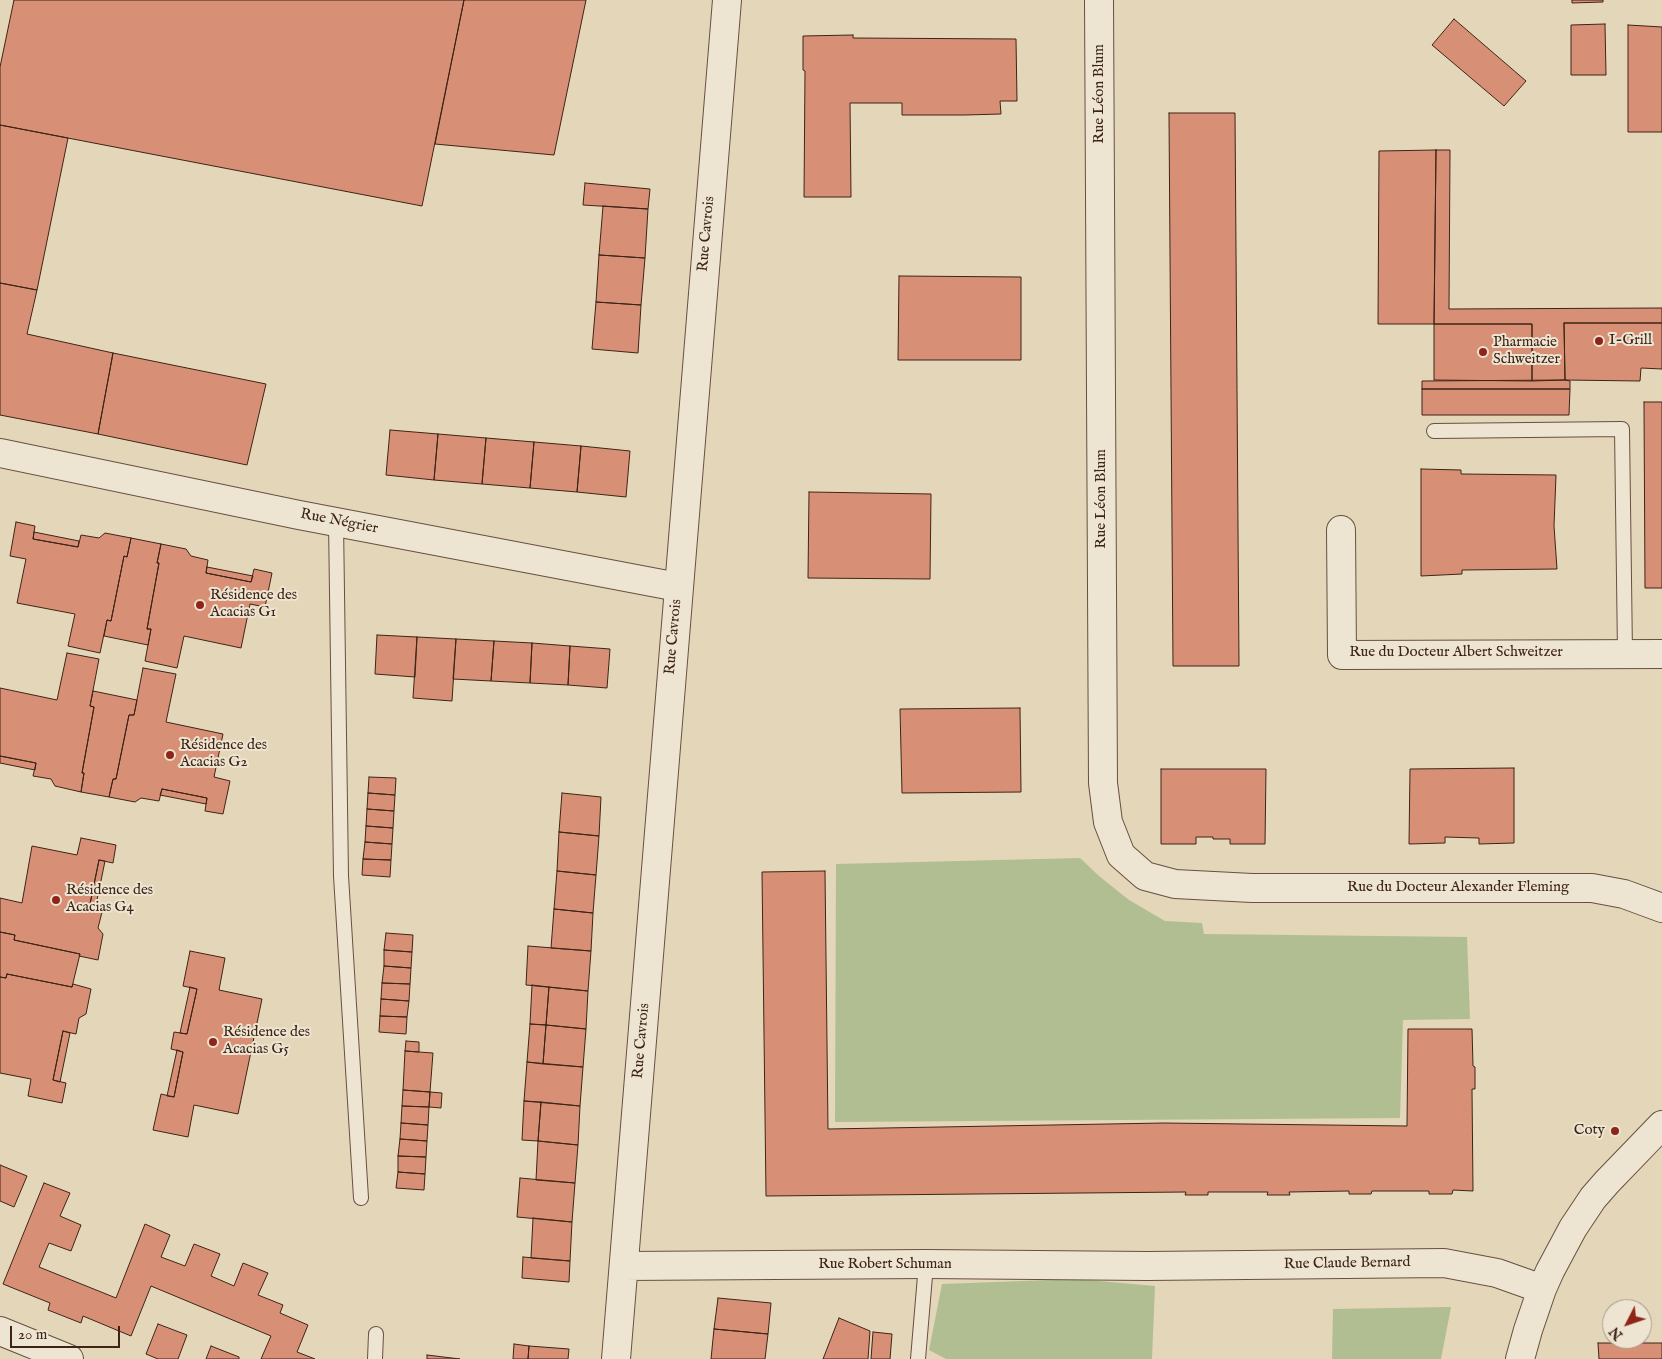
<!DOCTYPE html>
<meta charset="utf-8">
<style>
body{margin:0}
#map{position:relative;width:1662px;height:1359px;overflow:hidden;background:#e4d6b9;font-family:"IM FELL English",serif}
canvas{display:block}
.north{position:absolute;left:1602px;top:1299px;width:50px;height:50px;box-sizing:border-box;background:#ede4d2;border:1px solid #a79787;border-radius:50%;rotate:229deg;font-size:14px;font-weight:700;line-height:20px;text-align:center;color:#3e2417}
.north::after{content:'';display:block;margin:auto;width:18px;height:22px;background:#8f2418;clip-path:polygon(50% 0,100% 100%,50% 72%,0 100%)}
.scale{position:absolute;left:10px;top:1326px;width:110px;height:22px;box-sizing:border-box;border:2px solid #3e2417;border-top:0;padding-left:6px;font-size:15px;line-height:18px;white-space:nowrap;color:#3e2417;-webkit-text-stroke:4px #ede4d2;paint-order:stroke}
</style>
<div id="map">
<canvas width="1662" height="1359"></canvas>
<div class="north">N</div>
<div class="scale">20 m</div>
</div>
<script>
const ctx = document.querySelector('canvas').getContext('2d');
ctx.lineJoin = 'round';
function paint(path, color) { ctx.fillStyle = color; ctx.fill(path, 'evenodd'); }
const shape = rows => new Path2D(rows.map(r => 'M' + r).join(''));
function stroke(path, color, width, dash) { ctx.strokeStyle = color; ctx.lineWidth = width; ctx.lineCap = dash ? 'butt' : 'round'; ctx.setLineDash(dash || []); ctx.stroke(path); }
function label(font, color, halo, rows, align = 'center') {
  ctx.font = font + ' "IM FELL English",serif'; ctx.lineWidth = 4; ctx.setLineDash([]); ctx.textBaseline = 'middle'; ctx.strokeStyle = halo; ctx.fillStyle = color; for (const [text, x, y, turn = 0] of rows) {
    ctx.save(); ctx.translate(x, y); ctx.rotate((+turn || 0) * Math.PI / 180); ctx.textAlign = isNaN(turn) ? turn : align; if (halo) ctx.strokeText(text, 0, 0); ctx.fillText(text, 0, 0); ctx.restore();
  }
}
paint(shape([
 [1080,858,1099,876,1129,900,1165,921,1202,923,1204,934,1467,937,1470,1019,1403,1020,1400,1118,835,1122,836,864],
 [1077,1279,1155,1286,1152,1359,946,1359,929,1350,942,1284],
 [1451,1307,1441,1359,1332,1359,1333,1309]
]), '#b1be92');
const building = shape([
 [14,0,464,0,422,206,0,125,0,67,14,0],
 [464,0,586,0,554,155,435,144,464,0],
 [1572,0,1603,0,1603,2,1572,3,1572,0],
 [1454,19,1526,81,1504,106,1432,45,1454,19],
 [1605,24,1606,75,1571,75,1571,25,1605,24],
 [1628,25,1662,27,1662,132,1628,132,1628,25],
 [853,35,853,38,1016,39,1017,101,1000,101,1001,114,965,115,902,115,902,103,850,103,851,197,804,197,805,71,803,70,803,36,853,35],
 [1169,113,1235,113,1239,666,1173,666,1169,113],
 [0,125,68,138,37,290,0,283,0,125],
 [1436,150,1450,150,1449,309,1662,308,1662,323,1564,323,1565,380,1532,381,1532,324,1434,324,1436,150],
 [1436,150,1434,324,1378,324,1379,151,1436,150],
 [585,183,650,189,648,209,583,205,585,183],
 [603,206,648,209,645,258,599,255,603,206],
 [599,255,645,258,641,305,596,302,599,255],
 [899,276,1021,277,1021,360,898,360,899,276],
 [0,283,37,290,27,334,113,353,98,434,0,415,0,283],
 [596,302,641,305,638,353,592,349,596,302],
 [1564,323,1662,323,1662,369,1641,368,1640,381,1565,380,1564,323],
 [1434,324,1532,324,1532,381,1434,380,1434,324],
 [113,353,266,384,247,465,98,434,113,353],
 [1565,380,1570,381,1570,389,1422,389,1422,381,1565,380],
 [1422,389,1570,389,1569,415,1422,415,1422,389],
 [1644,402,1662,402,1662,588,1645,588,1644,402],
 [390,430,438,434,434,480,386,475,390,430],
 [438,434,486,438,482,484,434,480,438,434],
 [486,438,534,442,530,488,482,484,486,438],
 [534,442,581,446,577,492,530,488,534,442],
 [581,446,630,451,626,497,577,492,581,446],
 [1421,469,1461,470,1461,474,1556,475,1554,526,1557,569,1462,570,1462,574,1421,576,1421,469],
 [809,492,931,494,930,579,808,578,809,492],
 [16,522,35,526,33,539,78,547,81,535,99,538,105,533,131,538,127,557,124,556,111,621,107,620,100,653,68,646,75,614,17,603,26,559,10,556,16,522],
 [34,532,79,541,78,547,33,539,34,532],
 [131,538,161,544,157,563,159,563,147,629,151,629,148,645,104,636,107,620,111,621,124,556,127,557,131,538],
 [161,544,186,549,191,556,208,560,206,573,251,582,254,569,272,573,265,607,250,604,241,648,184,636,177,668,145,661,151,629,147,629,159,563,157,563,161,544],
 [207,567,253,576,251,582,206,573,207,567],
 [377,635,417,637,415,677,375,674,377,635],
 [417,637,456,639,452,701,413,698,417,637],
 [456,639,494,641,491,681,453,679,456,639],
 [494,641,532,643,530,683,491,681,494,641],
 [532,643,570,646,568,685,530,683,532,643],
 [570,646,610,649,607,688,568,685,570,646],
 [67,653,99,659,90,706,94,707,82,773,84,773,81,792,55,786,51,779,33,776,36,763,0,756,0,688,57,700,67,653],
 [143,668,176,674,166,722,223,734,214,777,230,781,223,814,205,811,207,798,162,789,159,801,141,798,135,802,109,797,113,779,116,779,129,715,134,715,143,668],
 [93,691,137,700,134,715,129,715,116,779,113,779,109,797,81,792,84,773,82,773,94,707,90,706,93,691],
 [1020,708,1021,792,902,793,900,709,1020,708],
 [0,756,36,763,35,770,0,763,0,756],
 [1514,768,1514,843,1479,844,1479,838,1445,837,1445,843,1409,844,1410,769,1514,768],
 [1161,769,1266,769,1265,844,1230,844,1230,839,1213,839,1213,837,1196,837,1196,844,1161,844,1161,769],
 [369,777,396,778,395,795,368,793,369,777],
 [162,789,207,798,206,804,160,795,162,789],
 [368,793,395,795,394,811,367,809,368,793],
 [562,793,601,797,599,836,559,832,562,793],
 [367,809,394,811,393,828,366,826,367,809],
 [366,826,393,828,392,844,365,842,366,826],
 [559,832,599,836,596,875,557,871,559,832],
 [81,838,116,845,113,863,99,860,89,909,102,912,98,928,103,934,98,960,79,956,80,954,14,940,15,935,0,932,0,898,22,903,32,846,77,855,81,838],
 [365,842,392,844,391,860,363,859,365,842],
 [363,859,391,860,390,877,362,875,363,859],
 [99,860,105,861,95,910,89,909,99,860],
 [557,871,596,875,593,913,554,909,557,871],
 [825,871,828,1129,1164,1123,1407,1126,1408,1029,1472,1029,1473,1066,1475,1067,1475,1089,1472,1089,1473,1191,1453,1190,1452,1194,1429,1194,1429,1191,1372,1191,1371,1194,1349,1194,1349,1191,1289,1192,1290,1195,1267,1195,1268,1192,1208,1192,1208,1195,1185,1195,1186,1192,766,1196,762,872,825,871],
 [554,909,593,913,591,951,551,948,554,909],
 [0,932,15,935,14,940,80,954,72,987,7,974,6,978,0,977,0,932],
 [386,933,413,935,412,952,384,950,386,933],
 [528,946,591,951,588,991,526,985,528,946],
 [384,950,412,952,411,968,384,966,384,950],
 [190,951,225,958,219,990,262,999,238,1114,194,1105,188,1137,153,1130,161,1094,174,1097,183,1052,171,1049,174,1032,187,1034,197,989,183,986,190,951],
 [384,966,411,968,410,984,382,983,384,966],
 [7,974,72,987,73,984,91,989,86,1014,79,1018,76,1034,63,1031,53,1080,66,1083,62,1103,28,1096,31,1079,0,1073,0,977,6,978,7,974],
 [382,983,410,984,409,1001,381,999,382,983],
 [532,985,549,987,546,1025,530,1024,532,985],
 [190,987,197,989,187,1034,180,1033,190,987],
 [549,987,588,991,586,1029,546,1025,549,987],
 [381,999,409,1001,407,1017,380,1016,381,999],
 [380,1016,407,1017,406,1034,379,1032,380,1016],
 [530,1024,546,1025,543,1064,527,1062,530,1024],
 [546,1025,586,1029,583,1067,543,1064,546,1025],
 [63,1031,70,1033,60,1082,53,1080,63,1031],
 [406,1041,419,1042,419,1052,405,1051,406,1041],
 [177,1050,183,1052,174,1097,167,1096,177,1050],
 [405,1051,433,1053,430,1092,403,1090,405,1051],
 [527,1062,583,1067,580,1106,524,1101,527,1062],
 [403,1090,430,1092,429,1107,402,1106,403,1090],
 [430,1092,442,1093,441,1108,429,1107,430,1092],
 [524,1101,541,1102,538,1141,522,1140,524,1101],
 [541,1102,580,1106,578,1145,538,1141,541,1102],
 [402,1106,429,1107,428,1125,401,1123,402,1106],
 [401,1123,428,1125,427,1141,400,1139,401,1123],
 [400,1139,427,1141,426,1157,398,1156,400,1139],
 [538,1141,578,1145,575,1183,536,1180,538,1141],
 [398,1156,426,1157,425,1174,398,1172,398,1156],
 [0,1165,27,1176,14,1207,0,1201,0,1165],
 [398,1172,425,1174,424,1190,396,1188,398,1172],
 [520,1178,575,1183,572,1222,517,1217,520,1178],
 [44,1183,70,1193,60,1216,81,1225,71,1251,49,1243,39,1267,116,1298,145,1224,170,1235,161,1257,185,1266,194,1244,220,1254,211,1276,234,1286,243,1263,268,1273,258,1295,283,1305,280,1313,308,1325,297,1352,315,1359,261,1359,271,1336,151,1286,131,1336,83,1316,81,1323,48,1310,50,1303,3,1284,44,1183],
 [533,1218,572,1222,570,1261,531,1258,533,1218],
 [523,1257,570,1261,569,1282,522,1278,523,1257],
 [718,1298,771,1303,768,1334,714,1329,718,1298],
 [839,1318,870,1331,868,1359,823,1359,839,1318],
 [158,1324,187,1335,178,1359,158,1359,146,1354,158,1324],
 [714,1329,768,1334,765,1359,711,1359,714,1329],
 [873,1332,892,1334,890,1359,871,1359,873,1332],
 [1598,1343,1662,1343,1662,1359,1599,1359,1598,1343],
 [514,1344,529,1346,528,1359,513,1359,514,1344],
 [211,1346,239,1357,239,1359,206,1359,211,1346],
 [529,1346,569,1349,568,1359,528,1359,529,1346],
 [427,1355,460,1359,427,1359,427,1355]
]);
paint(building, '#d79076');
stroke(building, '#3e2417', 1);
const service = shape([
 [1434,431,1622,429,1625,654],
 [336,522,341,876,361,1198],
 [375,1359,376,1334],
 [918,1359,926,1264]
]);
const minor = shape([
 [1099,0,1103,783,1108,822,1121,855,1145,876,1175,884,1252,888,1592,888,1624,894,1662,908],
 [0,453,299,515,678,587],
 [1341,530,1342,655,1662,654],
 [624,1266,926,1264,1147,1266,1444,1263,1497,1273,1542,1289],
 [0,1331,69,1359],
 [616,1359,727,0],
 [1520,1359,1528,1330,1542,1289,1550,1271,1573,1228,1593,1198,1607,1182,1662,1125]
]);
stroke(service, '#685040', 16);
stroke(minor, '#685040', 30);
stroke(service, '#ede4d2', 14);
stroke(minor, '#ede4d2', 28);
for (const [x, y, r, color] of [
 [1599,341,5,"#8f2418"],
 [1483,352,5,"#8f2418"],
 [200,605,5,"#8f2418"],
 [170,755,5,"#8f2418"],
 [56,900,5,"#8f2418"],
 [213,1042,5,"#8f2418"],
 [1615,1131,5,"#8f2418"]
]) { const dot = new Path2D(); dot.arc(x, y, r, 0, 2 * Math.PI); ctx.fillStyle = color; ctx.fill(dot); stroke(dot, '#ede4d2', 2); }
label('15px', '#3e2417', '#ede4d2', [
 ["Rue Léon Blum",1100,94,-90],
 ["Rue Cavrois",707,234,-85],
 ["Rue Léon Blum",1102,499,-90],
 ["Rue Négrier",339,522,11],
 ["Rue Cavrois",674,637,-85],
 ["Rue du Docteur Albert Schweitzer",1456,653],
 ["Rue du Docteur Alexander Fleming",1458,888],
 ["Rue Cavrois",642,1041,-85],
 ["Rue Claude Bernard",1347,1264,-1],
 ["Rue Robert Schuman",885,1265]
]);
label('15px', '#3e2417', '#ede4d2', [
 ["I-Grill",1609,341],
 ["Pharmacie",1493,343],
 ["Schweitzer",1493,360],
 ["Résidence des",210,596],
 ["Acacias G1",210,613],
 ["Résidence des",180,746],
 ["Acacias G2",180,763],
 ["Résidence des",66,891],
 ["Acacias G4",66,908],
 ["Résidence des",223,1033],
 ["Acacias G5",223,1050],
 ["Coty",1605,1131,"right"]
], 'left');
</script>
